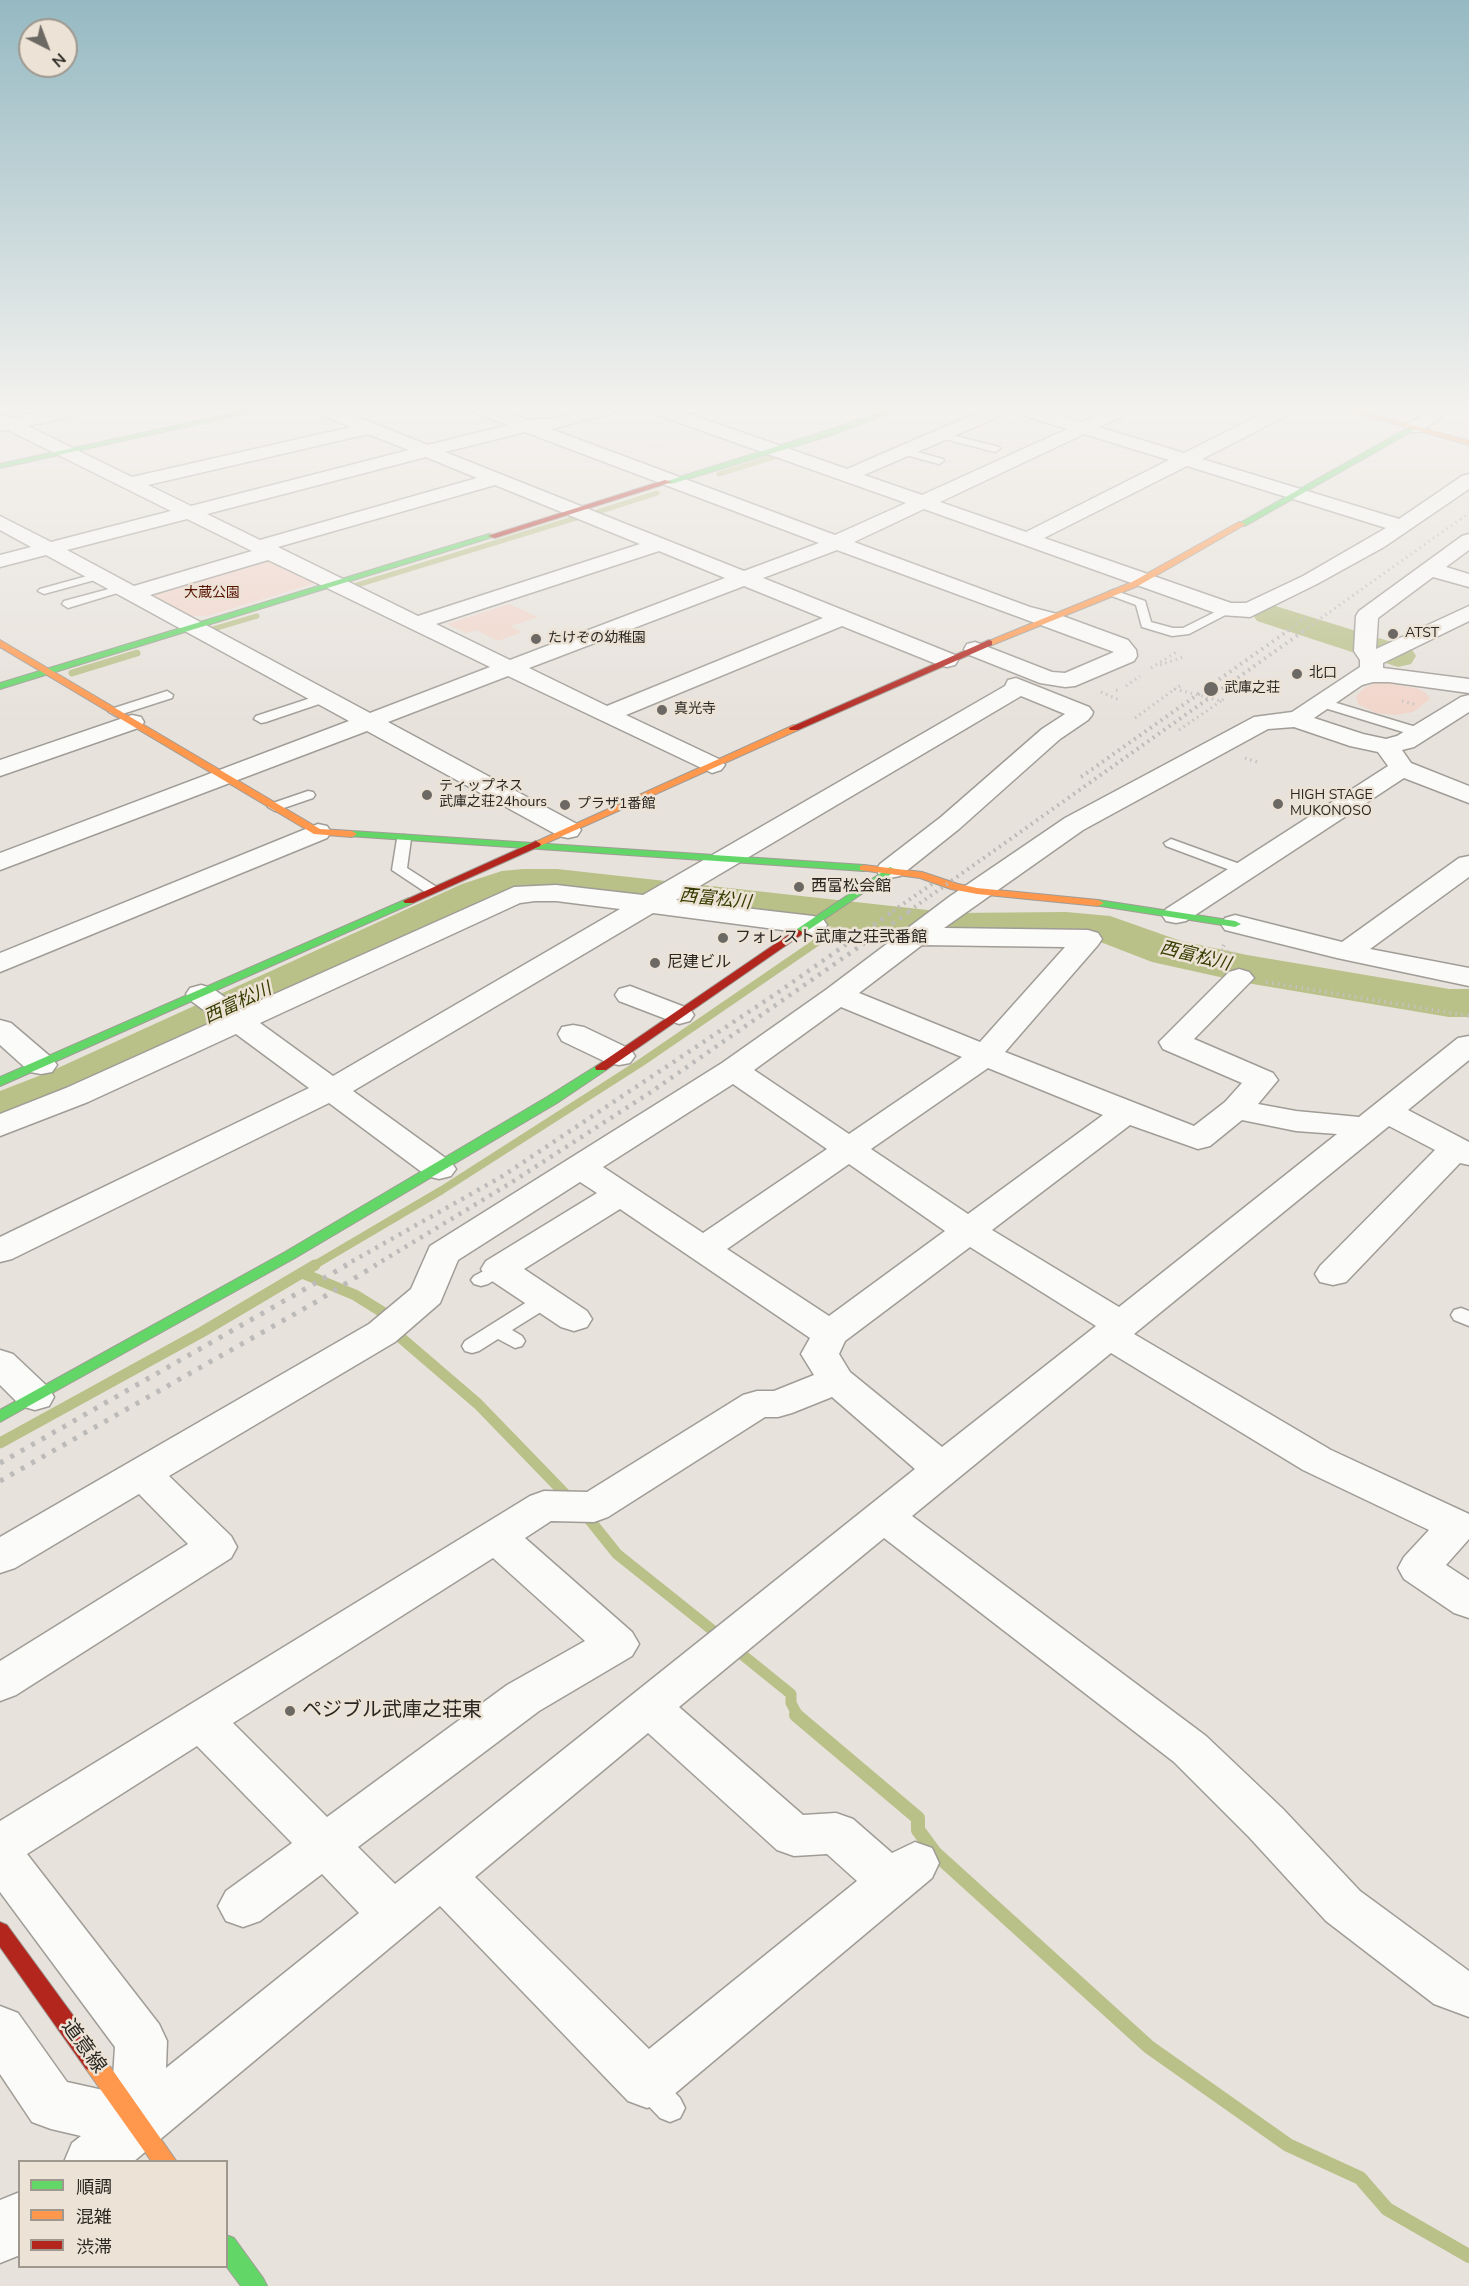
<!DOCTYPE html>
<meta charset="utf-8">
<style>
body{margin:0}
#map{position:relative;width:1469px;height:2286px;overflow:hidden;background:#e7e2db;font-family:"Nunito Sans","Noto Sans JP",sans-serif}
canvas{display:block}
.legend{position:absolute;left:18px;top:2160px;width:210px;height:108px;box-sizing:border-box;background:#ece3d6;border:2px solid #9e988e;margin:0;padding:8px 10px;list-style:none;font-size:18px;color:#2a2722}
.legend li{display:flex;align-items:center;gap:12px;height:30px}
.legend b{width:30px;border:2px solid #9e988e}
.north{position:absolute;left:18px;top:18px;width:60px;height:60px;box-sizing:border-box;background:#ece3d6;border:2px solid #9e988e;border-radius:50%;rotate:138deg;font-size:16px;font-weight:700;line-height:24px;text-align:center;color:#2a2722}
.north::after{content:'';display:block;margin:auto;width:21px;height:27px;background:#6c6863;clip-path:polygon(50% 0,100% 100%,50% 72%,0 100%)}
</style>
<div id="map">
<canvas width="1469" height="2286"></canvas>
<ul class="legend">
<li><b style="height:8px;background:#63d668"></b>順調</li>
<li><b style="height:8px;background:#ff974d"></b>混雑</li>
<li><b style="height:8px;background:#b3261e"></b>渋滞</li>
</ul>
<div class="north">N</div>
</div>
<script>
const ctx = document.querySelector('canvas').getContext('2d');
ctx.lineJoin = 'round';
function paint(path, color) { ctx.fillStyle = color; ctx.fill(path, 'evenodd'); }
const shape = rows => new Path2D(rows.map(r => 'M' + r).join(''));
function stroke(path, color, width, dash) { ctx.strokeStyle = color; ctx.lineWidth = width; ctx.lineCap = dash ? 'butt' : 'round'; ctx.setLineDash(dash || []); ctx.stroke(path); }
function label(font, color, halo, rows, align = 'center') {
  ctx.font = font + ' "Nunito Sans","Noto Sans JP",sans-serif'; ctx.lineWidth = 5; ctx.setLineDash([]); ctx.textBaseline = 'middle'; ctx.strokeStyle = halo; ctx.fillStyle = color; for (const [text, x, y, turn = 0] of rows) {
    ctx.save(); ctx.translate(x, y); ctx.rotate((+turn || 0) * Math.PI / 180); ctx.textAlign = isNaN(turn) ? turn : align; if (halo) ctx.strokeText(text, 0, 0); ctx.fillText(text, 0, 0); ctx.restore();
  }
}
paint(shape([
 [273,558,316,580,316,583,207,616,191,616,151,594],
 [509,604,538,617,511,626,522,632,498,641,476,630,466,633,447,624],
 [1383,682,1419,689,1426,693,1430,699,1413,712,1396,715,1376,713,1358,704,1356,696,1363,689,1375,683]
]), '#f1d4c9');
stroke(shape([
 [719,474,777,456],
 [594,513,657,493],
 [357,585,576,518],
 [213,629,257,616]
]), '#b9c088', 5);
stroke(shape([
 [72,673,137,653]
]), '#b9c088', 7);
stroke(shape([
 [313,1266,442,1190,642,1062,855,916]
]), '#b9c088', 8);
stroke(shape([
 [302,1273,355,1295,384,1313,400,1337,478,1404,571,1500],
 [0,1443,202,1332,315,1265],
 [585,1514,617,1554,721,1637],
 [734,1648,791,1694,791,1703,798,1716]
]), '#b9c088', 11);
stroke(shape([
 [796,1715,918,1818,918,1830,935,1853,1149,2047,1288,2145,1360,2178,1387,2209,1469,2256]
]), '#b9c088', 14);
paint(shape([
 [1269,604,1411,648,1416,656,1411,664,1398,667,1257,621,1252,614,1257,607,1269,604],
 [523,869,557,869,955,913,1066,912,1110,916,1181,941,1247,955,1449,989,1469,989,1469,1017,1449,1017,1247,983,1152,962,1103,943,1066,940,955,941,557,895,523,895,509,896,494,902,85,1094,18,1120,0,1124,0,1091,49,1072,462,884,502,871,523,869]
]), '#b9c088');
const lane = shape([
 [940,432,999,447,1000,449,995,452,937,437,935,435,940,432],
 [903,448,943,459,944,461,939,464,899,453,899,449,903,448],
 [98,573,102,574,102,578,44,594,38,591,40,589,98,573],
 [120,586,126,589,124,591,68,608,62,604,64,601,120,586],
 [1113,590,1145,601,1151,622,1173,628,1183,628,1225,607,1233,607,1235,610,1189,634,1172,636,1142,627,1136,605,1109,595,1107,593,1113,590],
 [167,691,173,695,172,698,116,716,109,712,111,709,167,691],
 [323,694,328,695,329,698,328,701,266,722,261,723,254,719,256,716,323,694],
 [1320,698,1426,730,1428,733,1426,736,1416,736,1315,705,1314,702,1320,698],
 [308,791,313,792,315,795,313,798,275,811,268,807,270,804,308,791],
 [404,835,411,839,407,868,435,886,438,889,435,892,425,892,392,870,397,839,404,835],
 [1171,839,1248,867,1250,870,1243,874,1238,873,1166,846,1164,843,1171,839],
 [499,1263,506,1265,509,1269,506,1273,488,1284,481,1286,474,1284,471,1280,474,1276,499,1263],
 [545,1294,552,1295,555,1300,552,1305,512,1330,522,1336,525,1341,522,1346,515,1348,498,1339,479,1351,472,1353,465,1351,462,1346,465,1341,538,1295,545,1294],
 [1461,1308,1469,1311,1469,1326,1454,1320,1451,1315,1454,1310,1461,1308],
 [648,2071,658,2075,680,2098,685,2108,680,2118,670,2122,660,2118,638,2095,634,2085,638,2075,648,2071]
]);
const street = shape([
 [54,409,88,409,85,413,28,426,132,477,351,427,316,413,313,409,338,409,428,445,508,425,475,413,472,409,498,409,528,420,556,418,588,409,617,409,614,413,551,429,835,535,906,503,652,413,649,409,675,409,847,469,986,409,1010,409,1007,413,864,475,922,495,1067,429,1015,413,1012,409,1040,409,1082,422,1109,409,1133,409,1130,413,1099,427,1184,453,1272,409,1295,409,1292,413,1202,459,1399,519,1462,476,1469,474,1469,489,1384,547,1317,584,1250,617,1221,615,924,509,854,542,1030,607,1057,614,1128,640,1136,650,1137,656,1134,661,1075,686,1065,687,1040,683,967,654,964,649,967,644,975,642,1052,672,1065,673,1114,652,837,550,763,578,955,655,958,660,955,665,947,667,939,665,842,626,626,715,721,760,725,765,721,770,712,773,508,676,388,722,577,824,581,830,577,836,568,838,559,836,367,731,0,870,0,853,349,721,46,555,0,567,0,555,31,547,0,530,0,516,51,542,171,511,8,430,0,431,0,414,13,418,54,409],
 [525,432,819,543,744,571,445,452,525,432],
 [368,434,409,450,191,506,148,485,368,434],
 [1084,434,1169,460,1026,532,940,502,1084,434],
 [426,457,477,478,260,540,207,514,426,457],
 [1187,466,1386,528,1303,576,1246,603,1231,603,1044,538,1187,466],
 [495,485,640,544,418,616,278,547,495,485],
 [187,519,252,551,134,586,67,550,187,519],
 [659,551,725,578,510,660,436,624,659,551],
 [268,560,327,588,490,667,370,713,150,595,268,560],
 [744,586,823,618,607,706,529,668,744,586],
 [1432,409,1453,409,1420,432,1408,432,1405,428,1408,424,1432,409],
 [1469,534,1469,550,1446,567,1469,574,1469,587,1433,577,1378,618,1376,649,1469,606,1469,621,1383,663,1383,668,1469,679,1469,693,1389,682,1373,682,1362,685,1314,718,1363,734,1386,739,1397,736,1461,697,1469,695,1469,712,1414,747,1402,750,1411,763,1469,786,1469,803,1404,778,1186,921,1176,923,1166,921,1162,915,1166,909,1388,766,1378,752,1350,746,1294,727,1268,729,1083,830,944,928,1088,930,1098,933,1102,939,1098,945,1005,1052,1194,1126,1225,1102,1242,1083,1163,1049,1159,1042,1229,972,1239,969,1249,972,1254,978,1194,1039,1273,1073,1278,1080,1258,1104,1296,1111,1359,1117,1458,1038,1469,1036,1469,1060,1408,1110,1469,1142,1469,1165,1460,1163,1346,1282,1333,1285,1320,1282,1315,1274,1320,1266,1435,1150,1389,1126,1134,1334,1331,1450,1469,1514,1469,1539,1446,1565,1469,1580,1469,1618,1454,1613,1404,1579,1398,1568,1404,1557,1429,1530,1303,1470,1111,1353,912,1516,1206,1736,1283,1809,1360,1891,1469,1971,1469,2017,1434,2004,1326,1921,1249,1837,1174,1762,884,1538,679,1707,803,1815,836,1813,853,1819,892,1853,915,1842,932,1848,939,1863,932,1878,666,2101,647,2108,628,2101,440,1906,133,2162,64,2162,72,2143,81,2136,51,2129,32,2122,0,2074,0,2006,18,2013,67,2082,112,2092,115,2047,0,1892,0,1821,530,1496,544,1491,587,1492,743,1395,757,1391,774,1391,814,1375,801,1354,810,1338,620,1209,524,1269,587,1311,592,1319,587,1327,574,1331,561,1327,486,1277,481,1269,486,1261,597,1193,580,1182,458,1260,440,1303,395,1342,169,1476,231,1536,237,1547,231,1558,16,1695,0,1701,0,1661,188,1544,139,1494,15,1568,0,1573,0,1537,369,1324,411,1289,430,1246,722,1063,827,989,949,897,1065,818,1254,717,1292,712,1360,667,1360,660,1354,651,1356,616,1359,611,1462,536,1469,534],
 [922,945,1065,947,980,1042,859,993,922,945],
 [841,1007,962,1057,849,1134,754,1070,841,1007],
 [988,1068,1103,1115,968,1214,871,1149,988,1068],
 [733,1084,827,1149,703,1233,603,1167,733,1084],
 [1242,1120,1296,1131,1337,1134,1119,1307,992,1230,1130,1125,1198,1149,1210,1146,1242,1120],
 [849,1164,945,1231,829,1316,727,1249,849,1164],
 [970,1247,1096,1326,942,1447,850,1372,839,1354,845,1341,970,1247],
 [832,1397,915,1469,395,1884,358,1847,539,1711,632,1656,639,1644,632,1632,525,1538,551,1521,594,1522,608,1517,765,1417,778,1417,792,1413,832,1397],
 [493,1558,585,1641,507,1685,327,1817,233,1723,493,1558],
 [648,1733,777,1850,794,1856,827,1854,857,1881,649,2049,475,1877,648,1733],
 [197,1746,292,1843,226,1891,218,1906,226,1921,243,1927,260,1921,322,1874,359,1913,166,2068,167,2041,159,2024,27,1854,197,1746],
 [1016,678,1089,707,1093,712,1092,715,1088,720,1060,739,959,829,900,876,890,878,880,876,876,870,880,864,941,817,1042,729,1065,714,1021,696,676,900,813,916,823,919,827,925,823,931,813,934,653,913,353,1091,451,1162,456,1169,451,1176,439,1179,427,1176,329,1103,12,1259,0,1262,0,1237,309,1088,236,1034,88,1102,0,1136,0,1114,66,1088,217,1020,190,1000,186,994,190,988,201,985,212,988,241,1009,514,887,556,885,643,895,1005,686,1008,680,1016,678],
 [535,901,556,901,620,909,333,1076,260,1023,520,903,535,901],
 [132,715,141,717,144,722,141,727,0,776,0,760,132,715],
 [318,824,327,826,331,832,327,838,0,972,0,953,318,824],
 [1469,856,1469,877,1370,949,1469,968,1469,986,1337,958,1225,930,1221,924,1225,918,1235,915,1342,942,1459,858,1469,856],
 [630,986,690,1009,694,1015,690,1021,679,1024,619,1001,615,995,619,989,630,986],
 [0,1020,11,1023,52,1058,57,1065,52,1072,41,1074,30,1072,0,1045,0,1020],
 [573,1025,584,1027,630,1049,635,1056,630,1063,619,1065,608,1063,562,1041,558,1034,562,1027,573,1025],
 [0,1350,13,1354,49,1388,54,1397,49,1406,35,1410,21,1406,0,1385,0,1350],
 [20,2192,20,2255,0,2263,0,2200,20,2192]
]);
const fast = shape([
 [252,409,266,409,0,468,0,464,252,409],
 [889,409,899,409,835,434,671,484,664,482,829,430,889,409],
 [1411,426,1418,428,1245,526,1238,524,1411,426],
 [489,534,496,536,0,689,0,683,489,534],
 [352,831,864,865,870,868,864,871,348,836,348,832,352,831],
 [890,867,896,870,894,872,801,935,793,935,791,933,890,867],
 [409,898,413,899,413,903,0,1086,0,1077,409,898],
 [1098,900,1235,921,1241,924,1235,927,1094,905,1094,901,1098,900],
 [601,1063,606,1064,607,1067,606,1070,557,1103,295,1258,0,1422,0,1410,285,1252,547,1097,601,1063],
 [226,2235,234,2238,263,2278,267,2286,241,2286,226,2266,226,2235]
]);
const slow = shape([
 [1342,409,1354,409,1469,441,1469,445,1342,409],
 [1239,522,1246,524,1138,586,992,645,984,643,1132,582,1239,522],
 [0,640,320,829,352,831,357,834,352,837,314,834,0,647,0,640],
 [794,725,799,728,798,730,540,846,536,847,531,844,794,725],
 [864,865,922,872,958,884,977,888,1098,900,1104,903,1098,906,977,894,951,889,920,878,860,870,860,866,864,865],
 [94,2052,102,2055,177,2162,152,2162,86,2069,83,2062,86,2055,94,2052]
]);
const jam = shape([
 [665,480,672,482,495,538,488,536,665,480],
 [989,640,992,641,992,645,798,730,790,730,789,728,989,640],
 [536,841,541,844,540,846,413,903,405,903,403,901,536,841],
 [797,929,801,931,803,933,801,935,606,1070,596,1070,595,1067,797,929],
 [0,1922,7,1925,102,2055,105,2062,102,2069,94,2072,86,2069,0,1947,0,1922]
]);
stroke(lane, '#a09c96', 3);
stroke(street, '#a09c96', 3);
stroke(fast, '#a09c96', 2);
stroke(slow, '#a09c96', 2);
stroke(jam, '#a09c96', 2);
stroke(shape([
 [650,448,683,440]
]), '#c4c2be', 2, [1, 3]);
stroke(shape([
 [1160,665,1183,657],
 [1151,668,1178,651],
 [1126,686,1140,676],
 [1116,690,1120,690],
 [1101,692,1119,700],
 [1402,701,1418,705],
 [1135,718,1175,689],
 [1179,730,1221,701],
 [1245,758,1260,763]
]), '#c4c2be', 3, [1.5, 4]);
stroke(shape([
 [1224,945,1221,950,1235,954],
 [1266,982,1469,1016]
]), '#c4c2be', 4, [1.5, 4.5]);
paint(lane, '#fbfbfa');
paint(street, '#fbfbfa');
paint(fast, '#63d668');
paint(slow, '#ff974d');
paint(jam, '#b3261e');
stroke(shape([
 [1287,631,1308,616],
 [1303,631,1469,513]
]), '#bcbbb9', 3, [1.5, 4]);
stroke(shape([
 [1081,777,1289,630],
 [893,911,932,884],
 [909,911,1305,630]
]), '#bcbbb9', 4, [2, 4.5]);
stroke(shape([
 [344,1266,501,1177,780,991,895,910],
 [374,1266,509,1184,651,1092,912,910]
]), '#bcbbb9', 4.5, [3, 6]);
stroke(shape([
 [0,1463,347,1265],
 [0,1481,314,1303,376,1265]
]), '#bcbbb9', 5, [4, 8]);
stroke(shape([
 [1180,686,1175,689,1221,701,1225,698]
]), '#c4c2be', 3, [1.5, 4]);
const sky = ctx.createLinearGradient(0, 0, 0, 729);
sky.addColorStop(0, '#95b9c2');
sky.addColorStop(0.56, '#f4f2ef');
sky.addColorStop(1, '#f4f2ef00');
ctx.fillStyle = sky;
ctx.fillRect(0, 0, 1469, 729);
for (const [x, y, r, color] of [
 [1393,634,6,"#6c6863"],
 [536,639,6,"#6c6863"],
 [1297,674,6,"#6c6863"],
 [1211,689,8,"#6c6863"],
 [662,710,6,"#6c6863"],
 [427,795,6,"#6c6863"],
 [1278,804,6,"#6c6863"],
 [565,805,6,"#6c6863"],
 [799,887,6,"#6c6863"],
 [723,938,6,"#6c6863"],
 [655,963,6,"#6c6863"],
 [290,1711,6,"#6c6863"]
]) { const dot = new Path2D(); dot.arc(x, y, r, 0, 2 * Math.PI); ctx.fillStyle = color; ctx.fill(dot); stroke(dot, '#ece3d6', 2); }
label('14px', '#571200', '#ece3d6', [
 ["大蔵公園",212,594]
]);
label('14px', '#2a2722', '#ece3d6', [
 ["ATST",1405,634],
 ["たけぞの幼稚園",548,639],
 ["北口",1309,674],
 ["武庫之荘",1224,689],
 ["真光寺",674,710],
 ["ティップネス",439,787],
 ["武庫之荘24hours",439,803],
 ["HIGH STAGE",1290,796],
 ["MUKONOSO",1290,812],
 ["プラザ1番館",577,805]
], 'left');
label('16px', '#2a2722', '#ece3d6', [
 ["西富松会館",811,887],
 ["フォレスト武庫之荘弐番館",735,938],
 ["尼建ビル",667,963]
], 'left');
label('italic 18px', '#373d00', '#ece3d6', [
 ["西富松川",715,900,6],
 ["西富松川",1195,957,14],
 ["西富松川",238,1004,-25]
]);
label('20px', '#2a2722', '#ece3d6', [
 ["ペジブル武庫之荘東",302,1711]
], 'left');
label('20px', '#2a2722', '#ece3d6', [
 ["道意線",83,2047,54]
]);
</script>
